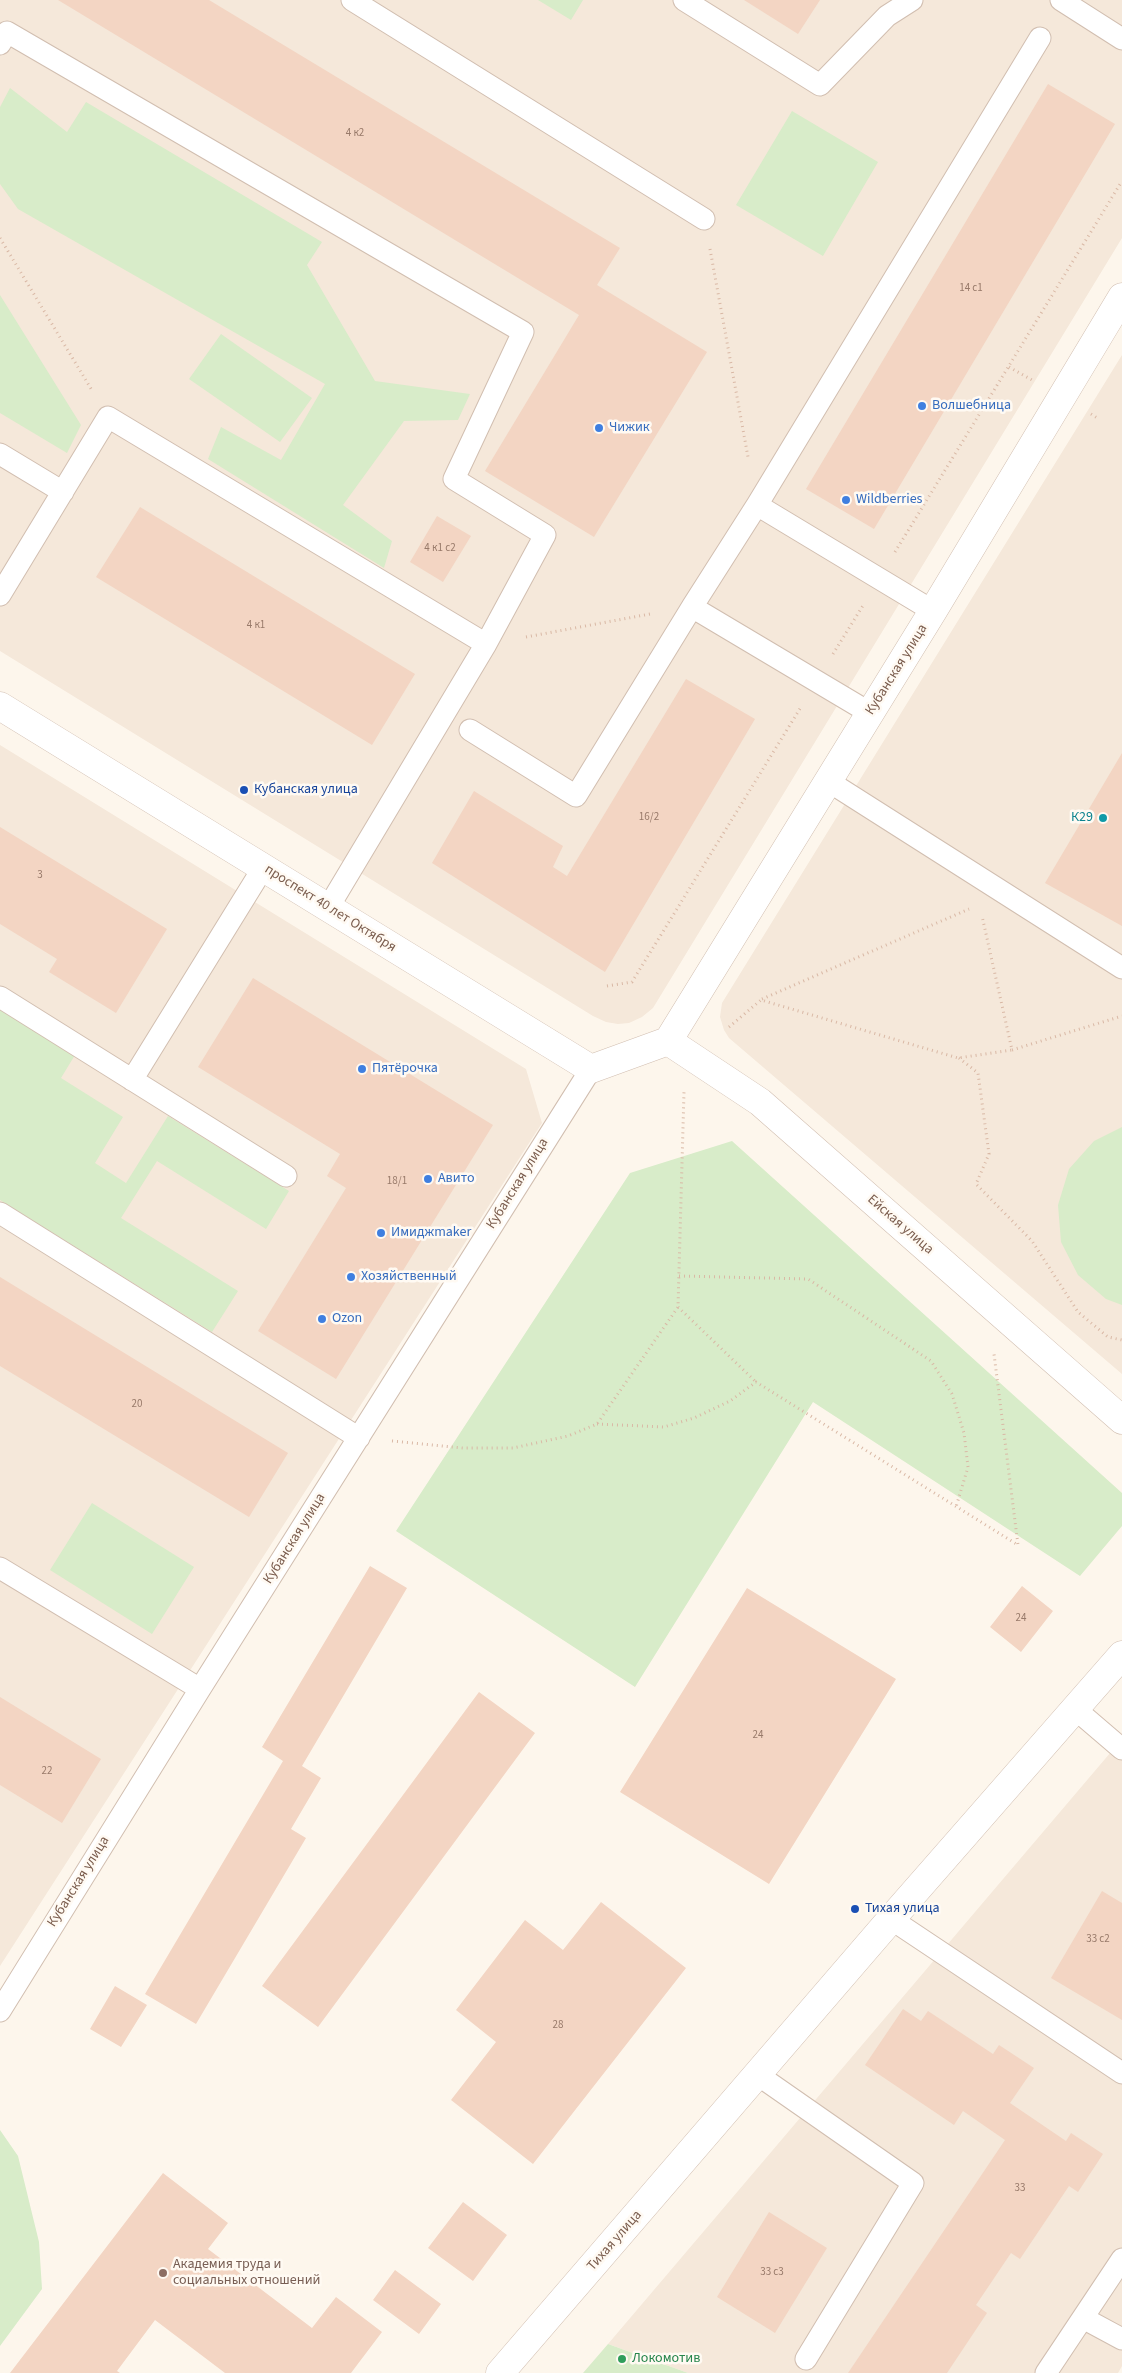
<!DOCTYPE html>
<meta charset="utf-8">
<style>
body{margin:0}
canvas{display:block;background:#fdf6ec}
</style>
<canvas width="1122" height="2373"></canvas>
<script>
const ctx = document.querySelector('canvas').getContext('2d');
ctx.lineJoin = 'round';
function paint(path, color) { ctx.fillStyle = color; ctx.fill(path, 'evenodd'); }
const shape = rows => new Path2D(rows.map(r => 'M' + r).join(''));
function stroke(path, color, width, dash) { ctx.strokeStyle = color; ctx.lineWidth = width; ctx.lineCap = dash ? 'butt' : 'round'; ctx.setLineDash(dash || []); ctx.stroke(path); }
function label(font, color, halo, rows, align = 'center') {
  ctx.font = font + ' "Source Sans 3",sans-serif'; ctx.lineWidth = 5; ctx.setLineDash([]); ctx.textBaseline = 'middle'; ctx.strokeStyle = halo; ctx.fillStyle = color; for (const [text, x, y, turn = 0] of rows) {
    ctx.save(); ctx.translate(x, y); ctx.rotate((+turn || 0) * Math.PI / 180); ctx.textAlign = isNaN(turn) ? turn : align; if (halo) ctx.strokeText(text, 0, 0); ctx.fillText(text, 0, 0); ctx.restore();
  }
}
paint(shape([
 [0,0,1122,0,1122,238,653,1008,642,1017,629,1023,618,1024,606,1022,593,1016,0,651],
 [1122,355,1122,1374,729,1038,724,1030,720,1017,722,1003],
 [0,745,526,1069,542,1123,0,1966],
 [1122,1739,1122,2366,1118,2373,688,2373,608,2344]
]), '#f5e8da');
paint(shape([
 [538,0,583,0,571,20],
 [10,88,67,132,86,102,322,242,307,265,375,381,470,394,458,420,404,421,343,505,392,541,384,568,208,459,221,427,281,460,325,384,18,209,0,184,0,107],
 [792,111,878,162,823,256,736,205],
 [0,295,81,425,67,453,0,413],
 [221,334,312,398,280,442,189,379],
 [0,1008,75,1055,61,1078,123,1117,95,1163,126,1183,168,1116,289,1191,266,1229,157,1161,121,1218,238,1291,212,1332,0,1200],
 [1122,1127,1122,1305,1106,1299,1078,1275,1061,1242,1058,1205,1069,1169,1094,1141],
 [732,1141,1122,1493,1122,1526,1080,1576,813,1402,635,1687,396,1531,630,1173],
 [92,1503,194,1567,152,1634,50,1570],
 [0,2130,18,2156,39,2242,42,2289,0,2346],
 [608,2344,688,2373,583,2373]
]), '#d8ecc9');
paint(shape([
 [58,0,209,0,620,248,597,285,707,352,594,537,485,471,579,315],
 [744,0,820,0,798,34],
 [1048,84,1115,124,874,529,806,489],
 [140,507,415,674,372,745,96,577],
 [437,516,471,536,443,582,410,562],
 [686,679,755,719,605,972,432,863,474,791,563,846,553,867,567,876],
 [1122,753,1122,926,1045,883],
 [0,827,167,929,116,1013,49,972,57,959,0,924],
 [253,978,493,1125,336,1379,258,1331,346,1188,327,1176,340,1154,198,1067],
 [0,1277,288,1453,249,1517,0,1366],
 [370,1566,407,1588,302,1766,321,1778,291,1829,306,1838,196,2024,145,1994,283,1761,262,1747],
 [1022,1586,1053,1611,1021,1652,990,1627],
 [747,1588,896,1679,769,1884,620,1792],
 [479,1692,535,1733,318,2027,262,1986],
 [0,1697,101,1759,62,1823,0,1785],
 [1102,1891,1122,1903,1122,2020,1051,1978],
 [601,1902,686,1968,533,2164,451,2100,496,2042,456,2010,525,1920,563,1950],
 [115,1986,147,2005,121,2047,90,2029],
 [903,2009,921,2021,928,2011,993,2054,999,2045,1034,2068,1010,2103,1066,2141,1071,2133,1103,2154,1078,2192,1069,2186,1020,2259,1011,2253,976,2305,987,2313,947,2373,848,2373,1005,2140,963,2111,954,2125,865,2065],
 [163,2173,228,2223,208,2249,312,2328,336,2297,382,2332,351,2373,225,2373,155,2320,117,2371,120,2373,10,2373],
 [463,2202,507,2235,473,2281,428,2248],
 [769,2212,827,2248,775,2333,717,2297],
 [395,2270,441,2304,419,2334,373,2300]
]), '#f3d5c3');
const service = shape([
 [352,0,704,219],
 [684,0,820,85,887,16,912,0],
 [1061,0,1122,39],
 [0,44,7,32,523,332,454,479,545,535,486,644,108,417,0,595],
 [0,454,63,492],
 [757,505,1040,38],
 [870,713,692,607,757,505,933,611],
 [470,730,576,796,692,607],
 [828,781,1122,968],
 [328,908,486,644],
 [0,997,286,1176],
 [132,1080,263,868],
 [0,1213,359,1438],
 [0,1568,200,1689],
 [1074,1708,1122,1749],
 [891,1919,1122,2073],
 [0,2011,200,1689,591,1069],
 [758,2075,913,2183,806,2359],
 [1083,2318,1122,2339],
 [1046,2373,1122,2259]
]);
const minor = shape([
 [668,1041,760,1102,1122,1420],
 [500,2373,891,1919,1122,1655]
]);
const tertiary = shape([
 [0,706,591,1069,668,1041,933,611,1122,297]
]);
stroke(service, '#d1beb0', 23);
stroke(minor, '#d1beb0', 29);
stroke(tertiary, '#d1beb0', 29);
stroke(shape([
 [0,238,93,392],
 [710,249,748,457],
 [1009,367,1032,380],
 [1091,414,1099,419],
 [895,552,1122,181],
 [526,637,650,614],
 [833,654,864,604],
 [607,986,632,982,801,707],
 [762,999,969,909],
 [729,1027,761,1000,958,1058,1012,1050,982,916],
 [1012,1050,1122,1016],
 [959,1058,978,1073,989,1154,976,1184,1032,1241,1078,1312,1108,1337,1122,1340],
 [679,1276,808,1279,931,1361,952,1394,964,1433,968,1467,956,1507],
 [678,1307,756,1382],
 [597,1424,664,1427,694,1418,730,1401,756,1382,1018,1545,994,1354],
 [392,1441,463,1448,513,1448,568,1436,597,1424,678,1307,684,1092]
]), '#d9b8a5', 3, [1, 4]);
stroke(service, '#fff', 21);
stroke(minor, '#fff', 28);
stroke(tertiary, '#fff', 28);
for (const [x, y, r, color] of [
 [922,406,5,"#3f7fe0"],
 [599,428,5,"#3f7fe0"],
 [846,500,5,"#3f7fe0"],
 [244,790,5,"#1a4fb4"],
 [1103,818,5,"#0f9aa8"],
 [362,1069,5,"#3f7fe0"],
 [428,1179,5,"#3f7fe0"],
 [381,1233,5,"#3f7fe0"],
 [351,1277,5,"#3f7fe0"],
 [322,1319,5,"#3f7fe0"],
 [855,1909,5,"#1a4fb4"],
 [163,2273,5,"#8d6e63"],
 [622,2359,5,"#2e9e5b"]
]) { const dot = new Path2D(); dot.arc(x, y, r, 0, 2 * Math.PI); ctx.fillStyle = color; ctx.fill(dot); stroke(dot, '#fffaf3', 2); }
label('11px', '#987a6a', null, [
 ["4 к2",355,134],
 ["14 с1",971,289],
 ["4 к1 с2",440,549],
 ["4 к1",256,626],
 ["16/2",649,818],
 ["3",40,876],
 ["18/1",397,1182],
 ["20",137,1405],
 ["24",1021,1619],
 ["24",758,1736],
 ["22",47,1772],
 ["33 с2",1098,1940],
 ["28",558,2026],
 ["33",1020,2189],
 ["33 с3",772,2273]
]);
label('14px', '#366cbe', '#fffaf3', [
 ["Волшебница",932,406],
 ["Чижик",609,428],
 ["Wildberries",856,500],
 ["Пятёрочка",372,1069],
 ["Авито",438,1179],
 ["Имиджmaker",391,1233],
 ["Хозяйственный",361,1277],
 ["Ozon",332,1319]
], 'left');
label('14px', '#7a5c4d', '#fffaf3', [
 ["Кубанская улица",897,670,-58],
 ["проспект 40 лет Октября",330,909,32],
 ["Кубанская улица",518,1184,-58],
 ["Ейская улица",900,1225,41],
 ["Кубанская улица",295,1539,-58],
 ["Кубанская улица",79,1882,-58],
 ["Тихая улица",615,2241,-49]
]);
label('14px', '#164399', '#fffaf3', [
 ["Кубанская улица",254,790],
 ["Тихая улица",865,1909]
], 'left');
label('14px', '#0d838f', '#fffaf3', [
 ["К29",1093,818]
], 'right');
label('14px', '#785e54', '#fffaf3', [
 ["Академия труда и",173,2265],
 ["социальных отношений",173,2281]
], 'left');
label('14px', '#27864d', '#fffaf3', [
 ["Локомотив",632,2359]
], 'left');
</script>
